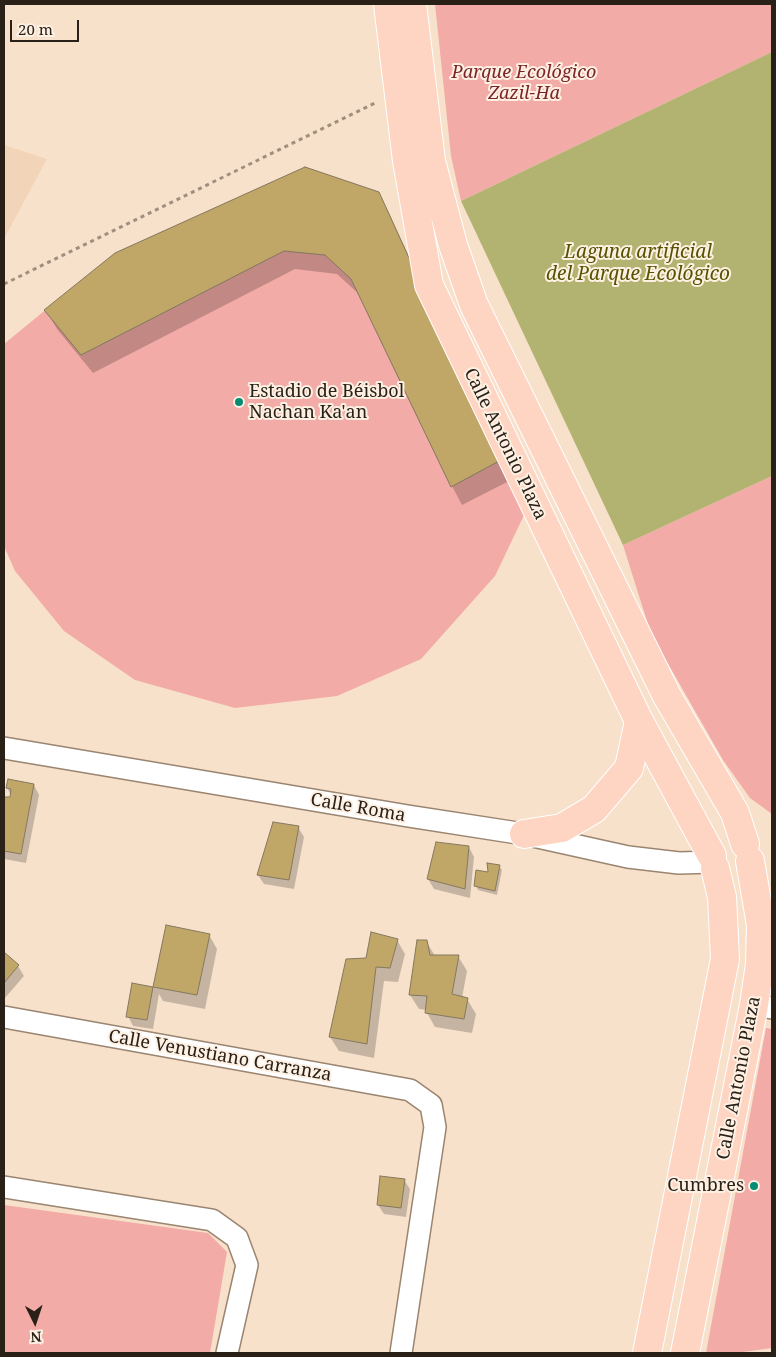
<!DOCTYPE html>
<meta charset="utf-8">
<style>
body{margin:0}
#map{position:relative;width:776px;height:1357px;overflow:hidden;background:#f8e1cb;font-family:"Noto Serif",serif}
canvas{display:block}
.frame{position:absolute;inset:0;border:5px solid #292118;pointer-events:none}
.north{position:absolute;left:10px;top:1297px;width:50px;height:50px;-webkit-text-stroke:4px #fef0e2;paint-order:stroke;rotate:176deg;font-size:14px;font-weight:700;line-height:20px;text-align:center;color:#292118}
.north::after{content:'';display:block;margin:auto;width:18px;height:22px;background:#292118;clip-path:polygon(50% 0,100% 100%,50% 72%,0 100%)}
.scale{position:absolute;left:10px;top:20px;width:69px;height:22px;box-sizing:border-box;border:2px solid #292118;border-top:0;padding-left:6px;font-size:15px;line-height:18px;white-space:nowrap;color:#292118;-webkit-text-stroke:4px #fef0e2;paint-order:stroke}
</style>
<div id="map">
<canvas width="776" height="1357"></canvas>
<div class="frame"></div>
<div class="north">N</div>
<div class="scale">20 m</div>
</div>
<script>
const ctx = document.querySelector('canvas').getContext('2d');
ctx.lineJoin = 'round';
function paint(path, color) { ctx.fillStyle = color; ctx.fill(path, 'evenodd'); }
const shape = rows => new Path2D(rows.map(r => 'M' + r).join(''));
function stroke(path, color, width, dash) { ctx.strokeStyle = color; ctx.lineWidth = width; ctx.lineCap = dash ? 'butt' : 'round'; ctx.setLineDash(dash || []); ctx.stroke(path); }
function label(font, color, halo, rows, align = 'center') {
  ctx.font = font + ' "Noto Serif",serif'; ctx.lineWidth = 4; ctx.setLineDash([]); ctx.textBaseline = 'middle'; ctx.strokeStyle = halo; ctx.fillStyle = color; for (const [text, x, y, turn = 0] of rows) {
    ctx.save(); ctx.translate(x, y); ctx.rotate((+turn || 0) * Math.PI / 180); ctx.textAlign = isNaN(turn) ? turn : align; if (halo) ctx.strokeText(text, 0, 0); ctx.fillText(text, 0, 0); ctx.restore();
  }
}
paint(shape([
 [4,145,47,159,4,239]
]), '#f2d5b9');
paint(shape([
 [435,4,772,4,772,52,461,201,451,156],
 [305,167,379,192,525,513,495,576,421,659,337,696,235,708,135,680,64,631,15,571,4,546,4,344,115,253],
 [772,476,772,814,750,798,723,760,651,634,623,545],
 [766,1028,772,1029,772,1348,736,1353,706,1353],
 [4,1205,208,1233,227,1252,210,1353,4,1353]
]), '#f2aba6');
paint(shape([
 [772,52,772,476,623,545,461,201]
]), '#b2b371');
paint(shape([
 [378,194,389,213,511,480,462,505,452,486,360,295,337,274,295,269,93,373,57,329,46,310],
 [34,785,39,795,26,863,4,859,4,799,11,798,11,795,7,788],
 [298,827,304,837,294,889,264,884,258,875],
 [469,847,474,857,470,898,434,889,428,879],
 [499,866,502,870,497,895,478,890,476,886],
 [167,926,209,935,217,949,205,1009,163,1001,159,994,153,1029,133,1026,128,1016,133,984,154,988],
 [397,940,405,954,398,982,384,981,374,1058,339,1051,330,1037,368,959],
 [426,941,435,956,458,956,467,971,462,998,467,999,476,1014,472,1033,435,1027,427,1013,427,1010,419,1009,410,995],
 [4,953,18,966,24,976,4,999],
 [404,1180,410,1189,406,1217,384,1214,378,1205]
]), '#0003');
const building = shape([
 [305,167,379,192,501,460,451,487,351,279,325,255,284,251,81,355,44,310,115,253,305,167],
 [8,779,34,784,21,854,4,851,4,797,10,797,11,789,6,788,8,779],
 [273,822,299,826,289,880,257,875,273,822],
 [436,842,469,846,465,889,427,879,436,842],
 [487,863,500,865,495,891,474,886,476,870,488,872,487,863],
 [166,925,210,934,197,995,153,987,166,925],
 [371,932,398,939,390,968,376,967,367,1044,329,1037,346,959,366,958,371,932],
 [417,940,427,940,430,955,459,955,452,994,468,998,464,1019,425,1013,427,996,409,995,417,940],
 [4,952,19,965,4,983,4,952],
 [132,983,153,987,147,1020,126,1017,132,983],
 [380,1176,405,1179,401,1208,377,1205,380,1176]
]);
paint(building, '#c0a667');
stroke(building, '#83785f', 1);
const street = shape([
 [4,748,408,816,524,834,628,857,679,863,713,862],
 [754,1005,772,1008],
 [4,1017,410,1090,431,1105,435,1127,401,1353],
 [4,1187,212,1220,237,1238,247,1265,227,1353]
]);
const primary = shape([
 [388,4,407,161,429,285,639,721,712,856],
 [412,4,431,161,453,245,474,305,667,696,735,813,745,844],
 [524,834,562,828,594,809,629,768,639,721],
 [647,1353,725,959,722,897,715,868],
 [685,1353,754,1005,760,964,761,925,750,861]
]);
stroke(street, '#9a8571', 24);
stroke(primary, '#fff', 30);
stroke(shape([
 [4,284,375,103]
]), '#a08f7f', 3, [4, 4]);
stroke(street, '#fff', 21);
stroke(primary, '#fed4c2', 28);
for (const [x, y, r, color] of [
 [239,402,5,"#038c73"],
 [754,1186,5,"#038c73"]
]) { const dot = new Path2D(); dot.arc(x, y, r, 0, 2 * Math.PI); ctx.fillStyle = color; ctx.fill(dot); stroke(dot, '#fef0e2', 2); }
label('italic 18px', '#7a2527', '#fef0e2', [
 ["Parque Ecológico",524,73],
 ["Zazil-Ha",524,94]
]);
label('18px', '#292118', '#fef0e2', [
 ["Estadio de Béisbol",249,392],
 ["Nachan Ka'an",249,413],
 ["Cumbres",744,1186,"right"]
], 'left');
label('18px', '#292118', '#fef0e2', [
 ["Calle Antonio Plaza",505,444,64],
 ["Calle Roma",358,808,10],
 ["Calle Venustiano Carranza",220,1056,10],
 ["Calle Antonio Plaza",739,1078,-79]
]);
label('italic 19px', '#545400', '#fef0e2', [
 ["Laguna artificial",638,253],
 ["del Parque Ecológico",638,275]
]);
</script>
